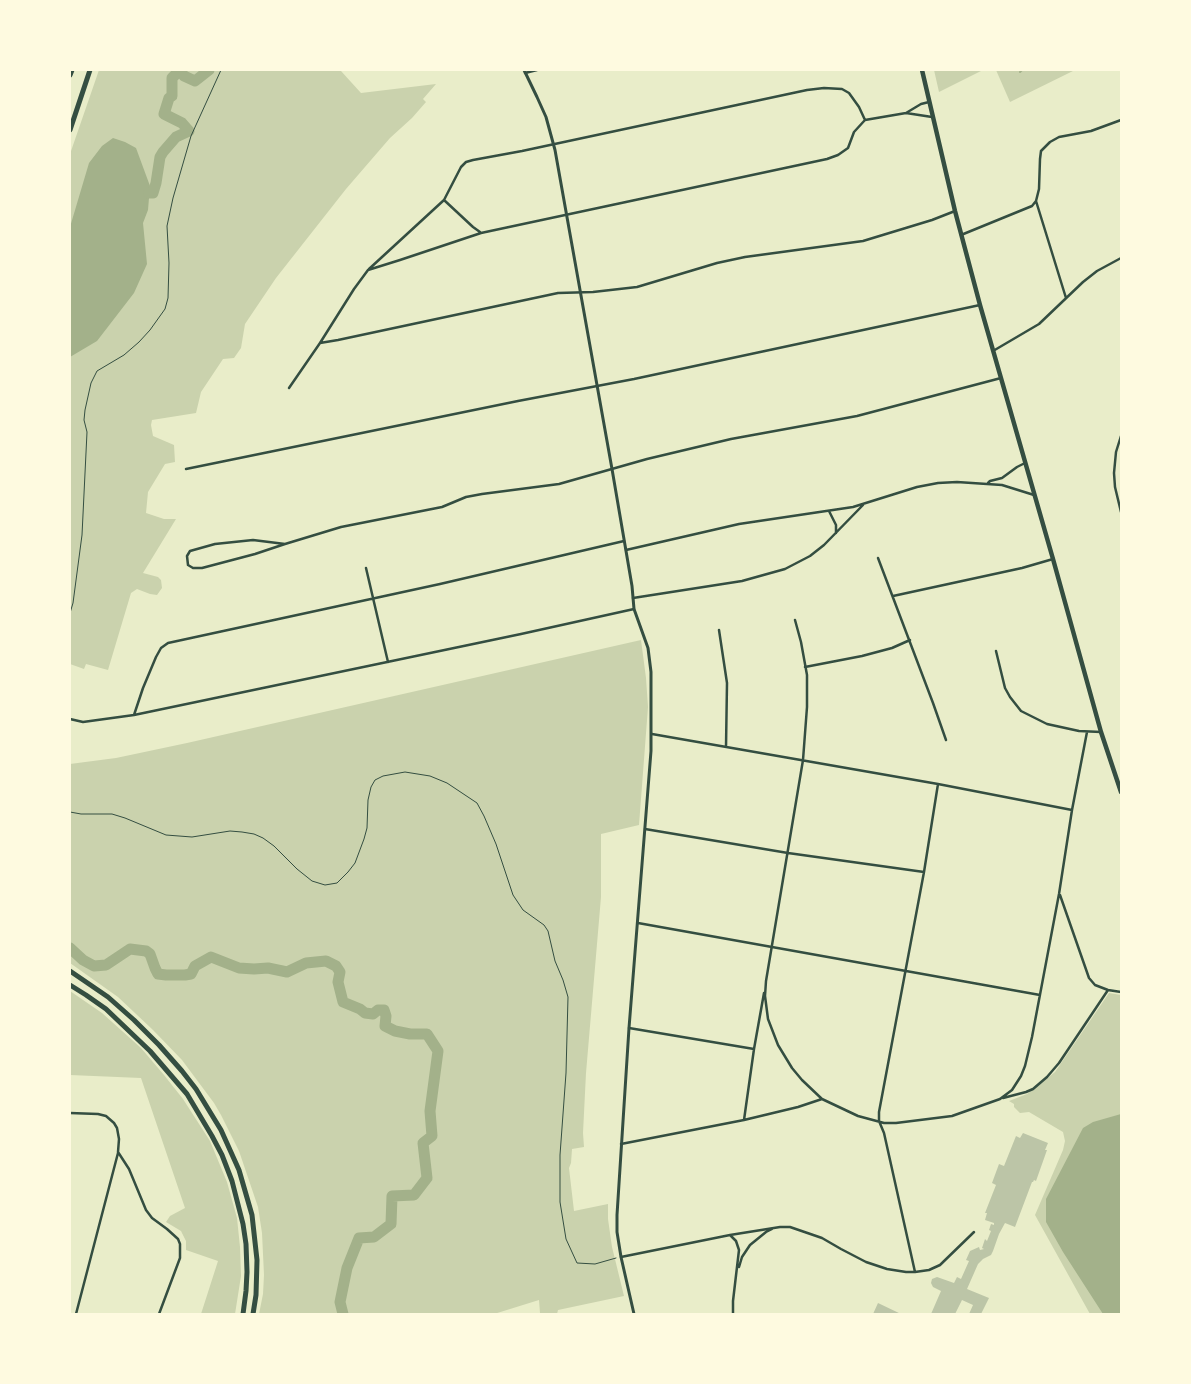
<!DOCTYPE html>
<style>
body{margin:0}
#map{position:relative;width:1191px;height:1384px;overflow:hidden;background:#e9edc9;font-family:"Archivo Narrow",sans-serif}
canvas{display:block}
.frame{position:absolute;inset:0;border:71px solid #fefae0;pointer-events:none}
</style>
<div id="map">
<canvas width="1191" height="1384"></canvas>
<div class="frame"></div>
</div>
<script>
const ctx = document.querySelector('canvas').getContext('2d');
ctx.lineJoin = 'round';
function paint(path, color) { ctx.fillStyle = color; ctx.fill(path, 'evenodd'); }
const shape = rows => new Path2D(rows.map(r => 'M' + r).join(''));
function stroke(path, color, width, dash) { ctx.strokeStyle = color; ctx.lineWidth = width; ctx.lineCap = dash ? 'butt' : 'round'; ctx.setLineDash(dash || []); ctx.stroke(path); }
paint(shape([
 [99,70,335,70,341,71,361,93,436,84,423,99,426,102,412,118,390,138,346,189,276,278,245,324,241,348,234,358,223,359,201,392,196,413,152,420,151,425,153,436,174,445,175,462,165,464,148,492,146,513,164,519,176,519,143,573,158,577,161,580,162,588,157,595,150,594,137,589,131,593,108,670,86,664,84,669,70,664,70,154],
 [934,70,983,70,939,92],
 [996,70,1075,70,1010,102],
 [641,640,646,678,648,707,639,825,601,834,601,897,586,1073,583,1133,584,1147,572,1149,571,1163,569,1168,574,1211,608,1204,608,1219,612,1247,624,1296,558,1310,557,1314,540,1313,539,1300,494,1314,259,1314,263,1294,264,1275,262,1233,258,1207,239,1151,221,1115,214,1103,182,1060,153,1030,118,997,70,963,70,764,116,758,187,743],
 [70,991,102,1013,141,1048,164,1075,183,1099,210,1141,227,1182,237,1218,240,1247,241,1276,235,1314,201,1314,218,1261,186,1250,186,1241,181,1231,166,1222,170,1216,185,1208,141,1078,70,1075],
 [1109,993,1121,995,1121,1314,1090,1314,1035,1215,1063,1150,1065,1141,1063,1132,1029,1112,1020,1113,1014,1107,1014,1104,1009,1101,1027,1094,1055,1072]
]), '#cad2ad');
paint(shape([
 [113,138,125,142,136,148,150,186,148,210,143,223,147,264,134,293,97,341,70,357,70,227,89,163,102,146],
 [1121,1114,1121,1314,1103,1314,1063,1252,1046,1222,1046,1199,1083,1128,1093,1122]
]), '#a3b18a');
stroke(shape([
 [1020,72,1022,70]
]), '#a3b18a', 2);
stroke(shape([
 [149,193,153,193,156,183,160,157,163,152,176,137,189,131,182,123,164,114,169,98,172,96,172,78,177,73,182,73,184,76,195,81,209,70],
 [70,948,83,960,94,966,106,965,130,949,146,951,150,954,155,968,158,974,166,975,185,975,191,974,195,966,211,957,239,968,254,969,268,968,287,972,306,963,326,961,336,966,340,972,338,982,343,1002,360,1009,365,1013,373,1014,378,1010,384,1010,386,1016,385,1026,395,1031,410,1034,427,1034,438,1051,430,1111,432,1136,423,1143,427,1178,414,1195,392,1196,391,1224,374,1237,359,1238,347,1268,340,1302,343,1314]
]), '#a3b18a', 11);
paint(shape([
 [1023,1133,1048,1143,1045,1150,1047,1150,1036,1181,1034,1180,1033,1182,1032,1182,1015,1227,1005,1223,999,1234,993,1251,991,1255,983,1259,978,1264,967,1289,989,1298,981,1314,969,1314,973,1305,962,1300,955,1314,931,1314,941,1291,933,1287,931,1283,932,1279,937,1277,954,1283,957,1277,961,1279,969,1261,966,1260,970,1251,979,1247,980,1250,984,1249,982,1248,985,1239,987,1241,991,1231,989,1230,991,1224,994,1225,994,1223,985,1220,987,1213,985,1213,996,1185,992,1183,999,1164,1004,1166,1016,1136,1020,1138],
 [878,1303,901,1314,873,1314]
]), '#bcc5a7');
stroke(shape([
 [70,613,73,603,82,535,87,432,84,420,85,410,91,383,97,371,124,355,139,342,150,330,165,309,168,298,169,263,167,226,173,198,191,136,221,70],
 [70,812,81,814,112,814,125,818,166,835,192,837,230,831,242,832,254,834,263,838,274,846,297,869,312,881,325,885,337,883,348,872,355,863,364,839,367,828,368,800,371,787,375,780,383,776,405,772,430,776,447,783,477,803,484,816,496,844,513,895,523,910,544,925,548,931,555,961,563,980,568,997,566,1073,560,1155,560,1202,566,1239,577,1263,595,1264,616,1258]
]), '#344e41', 1);
stroke(shape([
 [525,73,537,70],
 [906,113,932,117],
 [444,200,473,227,480,232],
 [1036,201,1066,298],
 [961,235,1032,206,1036,201,1039,189,1040,159,1041,151,1050,142,1059,137,1091,131,1121,120],
 [369,269,444,200,461,167,466,162,473,160,522,151,807,90,824,88,842,89,849,93,859,107,865,120],
 [320,343,338,340,558,293,593,292,637,287,717,263,745,257,863,241,932,220,955,211],
 [993,351,1039,324,1083,282,1097,271,1121,258],
 [289,388,320,343,354,289,368,270,400,260,481,233,827,159,838,155,848,148,854,132,865,120,906,113,921,104,929,102],
 [1121,436,1116,452,1114,473,1115,487,1121,512],
 [186,469,518,401,634,379,980,305],
 [988,483,990,481,1002,478,1017,467,1025,463],
 [829,511,836,525,836,533],
 [285,544,255,554,202,568,193,568,188,565,187,556,190,551,215,544,253,540,285,544,341,527,442,507,466,497,482,494,559,484,647,459,731,439,857,416,1001,378],
 [626,550,739,524,853,507,917,487,938,483,957,482,1002,485,1034,495],
 [878,558,933,703,946,740],
 [366,568,388,662],
 [893,596,1022,568,1053,559],
 [633,598,742,581,785,569,810,556,824,545,863,505],
 [719,630,727,683,726,747],
 [996,651,1005,688,1010,697,1021,711,1047,724,1079,731,1101,732],
 [805,667,862,656,892,648,910,640],
 [134,715,143,688,156,657,161,648,168,643,440,584,624,541],
 [70,719,83,722,134,715,521,634,634,609],
 [652,734,938,784,1072,810],
 [645,829,788,853,924,872],
 [1060,895,1089,978,1095,985,1108,990,1121,992],
 [638,923,1040,995],
 [766,981,765,996,768,1019,778,1045,792,1068,802,1080,822,1099,858,1116,884,1123,896,1123,952,1116,1000,1099,1012,1090,1021,1076,1025,1066,1032,1037,1059,894,1072,810,1087,732],
 [766,981,803,760,807,707,807,675,801,642,795,620],
 [629,1028,754,1049],
 [1003,1098,1026,1092,1033,1089,1047,1077,1059,1063,1108,990],
 [70,1113,98,1114,106,1116,114,1123,117,1128,119,1139,118,1152,129,1169,146,1210,152,1218,167,1229,178,1239,180,1244,180,1258,159,1314],
 [744,1120,754,1049,764,993],
 [621,1144,744,1120,798,1107,822,1099],
 [730,1235,736,1241,739,1250,733,1301,733,1314],
 [621,1257,730,1235,780,1227,790,1227,822,1238,841,1249,866,1262,887,1269,906,1272,915,1272,929,1270,940,1265,974,1232],
 [739,1267,742,1257,750,1245,766,1232,772,1229],
 [915,1272,884,1133,879,1121,879,1112,924,872,938,784],
 [76,1314,118,1153]
]), '#344e41', 2.5);
stroke(shape([
 [524,70,537,97,546,117,555,150,612,469,632,586,634,609,648,648,651,672,651,751,629,1028,617,1215,617,1232,621,1257,634,1314]
]), '#344e41', 3);
stroke(shape([
 [922,70,955,211,980,305,1053,559,1101,732,1121,792]
]), '#344e41', 4.5);
stroke(shape([
 [70,75,72,70],
 [70,130,90,70],
 [70,971,108,997,134,1020,159,1045,182,1071,196,1089,221,1130,239,1170,252,1215,257,1260,256,1295,253,1314],
 [70,985,86,995,106,1009,150,1051,187,1094,212,1136,222,1155,232,1181,243,1224,246,1244,247,1272,246,1291,243,1314]
]), '#344e41', 5);
</script>
